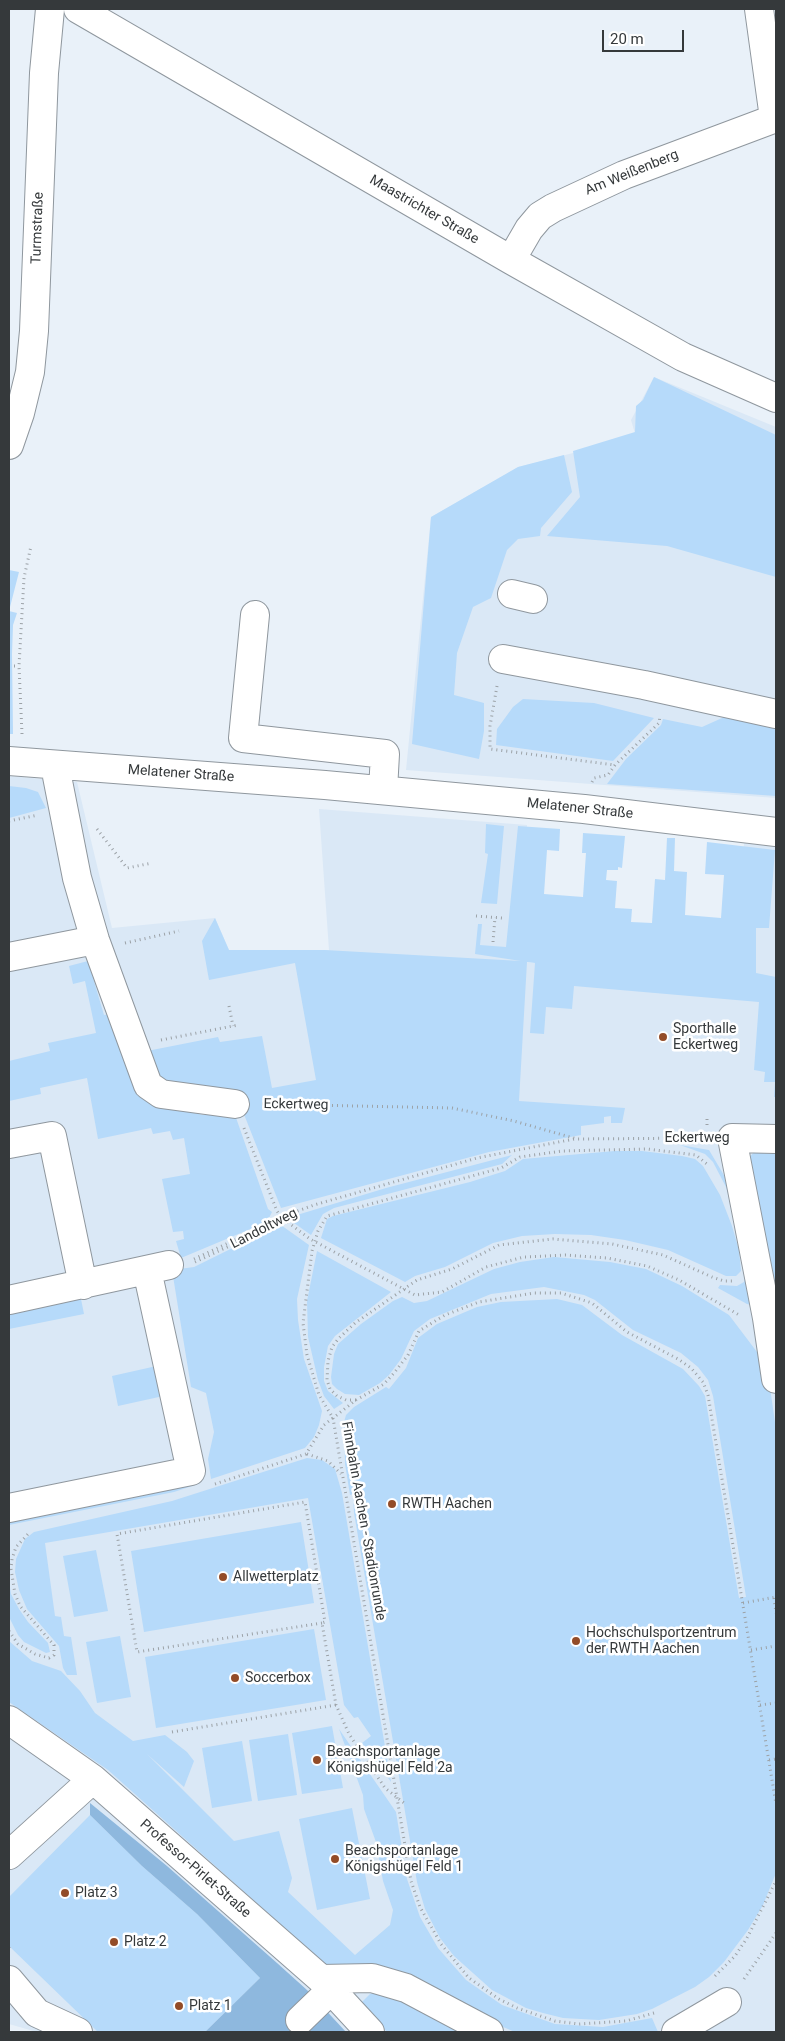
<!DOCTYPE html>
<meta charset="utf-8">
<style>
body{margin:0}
#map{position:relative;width:785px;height:2041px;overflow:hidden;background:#e9f1f9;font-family:Roboto,sans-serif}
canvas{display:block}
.frame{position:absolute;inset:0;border:10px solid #35393b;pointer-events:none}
.scale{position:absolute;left:602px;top:30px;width:82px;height:22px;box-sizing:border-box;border:2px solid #35393b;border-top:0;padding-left:6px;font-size:15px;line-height:18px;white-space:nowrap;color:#35393b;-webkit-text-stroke:4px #fff;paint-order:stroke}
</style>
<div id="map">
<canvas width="785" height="2041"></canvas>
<div class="frame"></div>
<div class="scale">20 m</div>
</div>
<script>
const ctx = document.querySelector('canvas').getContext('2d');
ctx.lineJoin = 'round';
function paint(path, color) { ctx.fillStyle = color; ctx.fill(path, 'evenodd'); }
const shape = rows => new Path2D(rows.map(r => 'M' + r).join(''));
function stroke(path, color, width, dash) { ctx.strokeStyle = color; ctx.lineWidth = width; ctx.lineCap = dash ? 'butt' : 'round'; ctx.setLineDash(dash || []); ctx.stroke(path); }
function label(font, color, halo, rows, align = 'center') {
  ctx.font = font + ' Roboto,sans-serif'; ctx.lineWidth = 5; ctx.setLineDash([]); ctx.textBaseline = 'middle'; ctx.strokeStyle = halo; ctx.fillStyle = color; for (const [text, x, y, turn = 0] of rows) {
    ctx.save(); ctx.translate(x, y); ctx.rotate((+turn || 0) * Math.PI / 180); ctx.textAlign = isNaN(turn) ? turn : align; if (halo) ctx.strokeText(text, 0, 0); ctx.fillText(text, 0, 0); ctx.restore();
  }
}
paint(shape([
 [654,377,776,427,776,798,406,770,431,517,518,467,636,437,631,420],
 [9,776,77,782,112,928,215,918,229,950,329,950,319,809,527,825,525,962,737,984,744,843,776,847,776,2032,37,2032,9,2024]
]), '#dae8f6');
paint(shape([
 [654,377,776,435,776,577,667,546,547,536,580,497,573,451,635,432,636,406,643,400],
 [564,455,572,492,541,528,540,536,518,539,507,550,491,598,473,607,457,653,454,695,484,703,484,731,479,759,412,744,431,517,518,467],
 [9,570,19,572,9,611],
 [9,611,17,613,13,625,12,654,13,734,9,734],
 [523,699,594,703,654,718,613,761,496,745,497,729,513,707],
 [731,714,776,724,776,796,607,784,626,759,661,725,663,719,702,727],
 [9,786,26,788,38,792,46,808,9,818],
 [486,824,504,826,497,904,481,903,488,854,485,853],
 [518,826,560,829,559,851,547,850,544,894,583,897,586,853,582,853,583,833,625,836,622,868,618,867,618,870,607,870,606,880,617,881,615,908,632,909,631,922,652,923,655,879,665,880,667,838,675,838,674,871,687,872,685,915,721,918,724,875,705,874,707,842,775,850,769,928,756,928,756,973,776,977,776,1097,774,1097,775,1082,764,1082,765,1072,754,1070,759,1002,574,986,572,1009,546,1007,544,1034,530,1033,535,963,527,962,519,1101,625,1108,622,1123,611,1123,611,1116,604,1117,604,1123,581,1126,581,1135,489,1152,281,1208,234,1089,157,1083,147,1051,218,1037,220,1042,262,1036,272,1088,316,1080,295,963,209,980,202,941,215,918,229,950,325,950,521,961,475,954,478,924,482,924,480,945,506,947],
 [88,961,104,1015,110,1014,153,1104,203,1115,234,1112,268,1209,272,1212,267,1222,181,1258,176,1241,184,1239,183,1231,173,1232,162,1179,190,1174,184,1138,173,1140,170,1131,153,1134,151,1128,98,1139,87,1078,40,1088,41,1094,9,1101,9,1061,50,1051,48,1043,96,1033,85,981,73,984,69,966],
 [680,1145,709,1150,725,1177,742,1223,760,1307,747,1304,718,1288,720,1285,737,1286,744,1282,749,1266,746,1252,726,1187,713,1162,705,1154],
 [772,1148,776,1149,776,1310,748,1159,754,1152,771,1154],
 [615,1151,642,1151,682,1156,695,1159,703,1166,720,1195,732,1226,739,1250,741,1271,736,1276,726,1276,668,1250,625,1240,591,1235,555,1234,522,1236,493,1243,445,1267,415,1276,405,1282,321,1238,327,1219,333,1216,470,1182,505,1171,523,1159],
 [512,1155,502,1164,334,1208,323,1214,311,1235,287,1218,386,1188],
 [278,1223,309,1245,297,1299,298,1320,304,1359,322,1411,319,1425,314,1437,305,1448,211,1479,208,1459,214,1432,206,1393,191,1387,172,1270,194,1267,265,1232],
 [317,1251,391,1292,335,1336,328,1346,324,1367,324,1381,328,1391,343,1403,334,1409,324,1396,318,1380,308,1337,307,1301],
 [554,1257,610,1262,646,1269,682,1286,729,1315,760,1356,768,1374,776,1429,776,1873,763,1905,748,1930,724,1962,709,1977,695,1987,652,2009,637,2014,599,2020,563,2018,543,2013,526,2008,492,1990,454,1956,440,1938,425,1909,417,1882,354,1513,353,1494,350,1495,345,1464,344,1422,346,1415,354,1407,386,1387,389,1389,406,1368,418,1338,437,1324,477,1307,501,1302,557,1299,582,1305,622,1335,683,1369,699,1386,705,1396,739,1598,746,1597,713,1396,708,1380,698,1367,681,1353,633,1330,595,1300,584,1295,544,1287,491,1294,430,1319,414,1331,401,1359,389,1375,380,1383,359,1395,345,1394,337,1389,332,1384,331,1377,334,1354,338,1344,361,1324,393,1301,402,1297,414,1303,427,1301,494,1269,520,1262],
 [81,1299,84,1314,9,1329,9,1314],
 [161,1365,168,1395,118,1406,112,1376],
 [307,1458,322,1460,335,1469,342,1493,391,1782,362,1743,371,1736,358,1717,354,1718,344,1705,308,1498,45,1543,55,1616,61,1617,64,1636,71,1637,77,1675,67,1675,63,1668,59,1646,27,1609,19,1590,15,1572,16,1559,25,1539,34,1532,172,1501],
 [195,1485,174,1492,9,1525,9,1518],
 [301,1522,314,1603,144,1632,131,1551],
 [96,1550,108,1611,74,1617,63,1556],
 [9,1581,11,1594,19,1609,28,1622,48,1643,50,1652,46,1653,24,1642,18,1635,9,1617],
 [314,1629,326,1700,156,1728,145,1657],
 [120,1636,131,1697,97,1703,86,1642],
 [9,1641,32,1661,61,1671,80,1691,95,1713,133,1741,165,1735,187,1752,194,1761,184,1787,147,1754,234,1841,279,1831,292,1878,288,1892,355,1955,390,1925,393,1910,383,1881,376,1842,364,1809,363,1795,339,1729,396,1812,407,1879,420,1917,438,1948,466,1980,502,2005,555,2024,603,2027,652,2018,658,2032,515,2032,359,1966,326,1965,108,1770,9,1702],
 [332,1726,343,1788,302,1794,292,1733],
 [288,1734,297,1795,258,1801,249,1740],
 [242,1741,252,1801,212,1808,202,1748],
 [352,1808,370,1899,317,1910,299,1819],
 [90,1815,142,1866,197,1914,260,1978,205,2032,98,2032,9,1946,9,1897],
 [383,1991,467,2032,387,2032,362,2002,370,1994]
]), '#b6dafa');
paint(shape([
 [90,1803,167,1866,277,1963,307,1990,346,2032,205,2032,260,1978,197,1914,142,1866,90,1815]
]), '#8eb8de');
const minor = shape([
 [78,9,511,260,683,357,776,398],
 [759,9,774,118],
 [511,260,529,229,540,216,553,208,624,175,776,118],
 [512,594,533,599],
 [255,615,243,738,385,754,383,790],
 [503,659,644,685,776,714],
 [9,761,325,785,584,809,776,832],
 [55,766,77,878,95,940,148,1085,161,1094,235,1104],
 [9,957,95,940],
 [776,1139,732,1138,767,1318,776,1379],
 [9,1144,52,1136,83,1285],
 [9,1300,169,1265],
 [9,1508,191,1471,147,1270],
 [9,1720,93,1779,321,1979,370,2032],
 [9,1855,93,1779],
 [321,1979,372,1978,406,1988,489,2032],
 [9,1980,37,2013,78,2032],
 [300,2020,331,1990],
 [676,2032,727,2002]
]);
const major = shape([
 [9,445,20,413,30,372,34,331,44,73,50,9]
]);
stroke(minor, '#8f979e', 30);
stroke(major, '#8f979e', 30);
stroke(shape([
 [9,666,19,666],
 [497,686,490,726,490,749,615,765],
 [22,734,19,666,24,578,31,546],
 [592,782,594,778,608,775,615,765,659,723,660,716],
 [9,821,38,815],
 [97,829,127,868,152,863],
 [476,916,502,918],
 [493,942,495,917],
 [125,943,179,931],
 [229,1006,233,1026],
 [161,1040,238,1025],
 [262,1104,452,1108,514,1121,577,1139,704,1138],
 [707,1125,707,1115],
 [244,1128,277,1211,281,1217,310,1239,415,1295,442,1292,486,1267,524,1257,565,1255,607,1258,647,1266,679,1280,739,1315],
 [194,1259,267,1225],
 [195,1262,264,1230,281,1217,314,1205,477,1158,574,1139],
 [356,1400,346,1400,337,1396,330,1389,327,1380,328,1361,332,1347,339,1338,355,1323,417,1280,452,1269,499,1245,553,1239,612,1244,663,1255,712,1277,724,1281,732,1281],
 [307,1454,328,1461,341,1474],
 [215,1484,306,1454,324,1425,333,1418,319,1395,307,1355,303,1323,312,1251,318,1231,327,1216,501,1168,520,1157,562,1151,647,1149,696,1155,708,1165],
 [774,1598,776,1613],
 [743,1603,776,1597],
 [322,1623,137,1652,117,1534,305,1502,325,1622,322,1623,336,1705,349,1734,385,1788,404,1803],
 [9,1631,18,1644,35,1654,49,1658,54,1655,54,1645,20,1606,15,1594,11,1569,12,1559,16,1547,28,1534],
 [751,1650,776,1646],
 [760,1705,776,1703],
 [172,1732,336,1705],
 [769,1760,776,1759],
 [9,1948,9,1947],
 [715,1976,735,1956,747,1938,776,1881],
 [744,1979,776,1933],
 [654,2013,626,2021,579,2024,555,2021,517,2008,499,1999,469,1978,441,1944,420,1907,411,1881,333,1418,356,1400,384,1384,394,1373,408,1355,419,1331,445,1315,479,1302,534,1293,561,1293,592,1303,627,1332,678,1359,691,1368,703,1382,708,1395,776,1804]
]), '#9ca2a7', 3, [1, 4]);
stroke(minor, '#fff', 28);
stroke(major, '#fff', 28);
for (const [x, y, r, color] of [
 [663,1037,5,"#934c28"],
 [392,1504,5,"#934c28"],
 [223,1577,5,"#934c28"],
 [576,1641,5,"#934c28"],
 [235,1678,5,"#934c28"],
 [317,1760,5,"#934c28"],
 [335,1859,5,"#934c28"],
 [65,1893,5,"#934c28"],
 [114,1942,5,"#934c28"],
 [179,2006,5,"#934c28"]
]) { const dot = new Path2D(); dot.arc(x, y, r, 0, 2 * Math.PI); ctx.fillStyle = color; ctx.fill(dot); stroke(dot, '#fff', 2); }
label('14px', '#35393b', '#fff', [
 ["Am Weißenberg",632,173,-22],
 ["Maastrichter Straße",424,210,30],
 ["Turmstraße",38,228,-88],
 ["Melatener Straße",181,774,4],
 ["Melatener Straße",580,809,6],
 ["Eckertweg",296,1105,1],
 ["Eckertweg",697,1138],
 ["Landoltweg",264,1229,-27],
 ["Finnbahn Aachen - Stadionrunde",363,1521,80],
 ["Professor-Pirlet-Straße",195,1869,41]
]);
label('14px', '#35393b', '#fff', [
 ["Sporthalle",673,1029],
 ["Eckertweg",673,1045],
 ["RWTH Aachen",402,1504],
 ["Allwetterplatz",233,1577],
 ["Hochschulsportzentrum",586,1633],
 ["der RWTH Aachen",586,1649],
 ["Soccerbox",245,1678],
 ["Beachsportanlage",327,1752],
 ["Königshügel Feld 2a",327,1768],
 ["Beachsportanlage",345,1851],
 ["Königshügel Feld 1",345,1867],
 ["Platz 3",75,1893],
 ["Platz 2",124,1942],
 ["Platz 1",189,2006]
], 'left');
</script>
